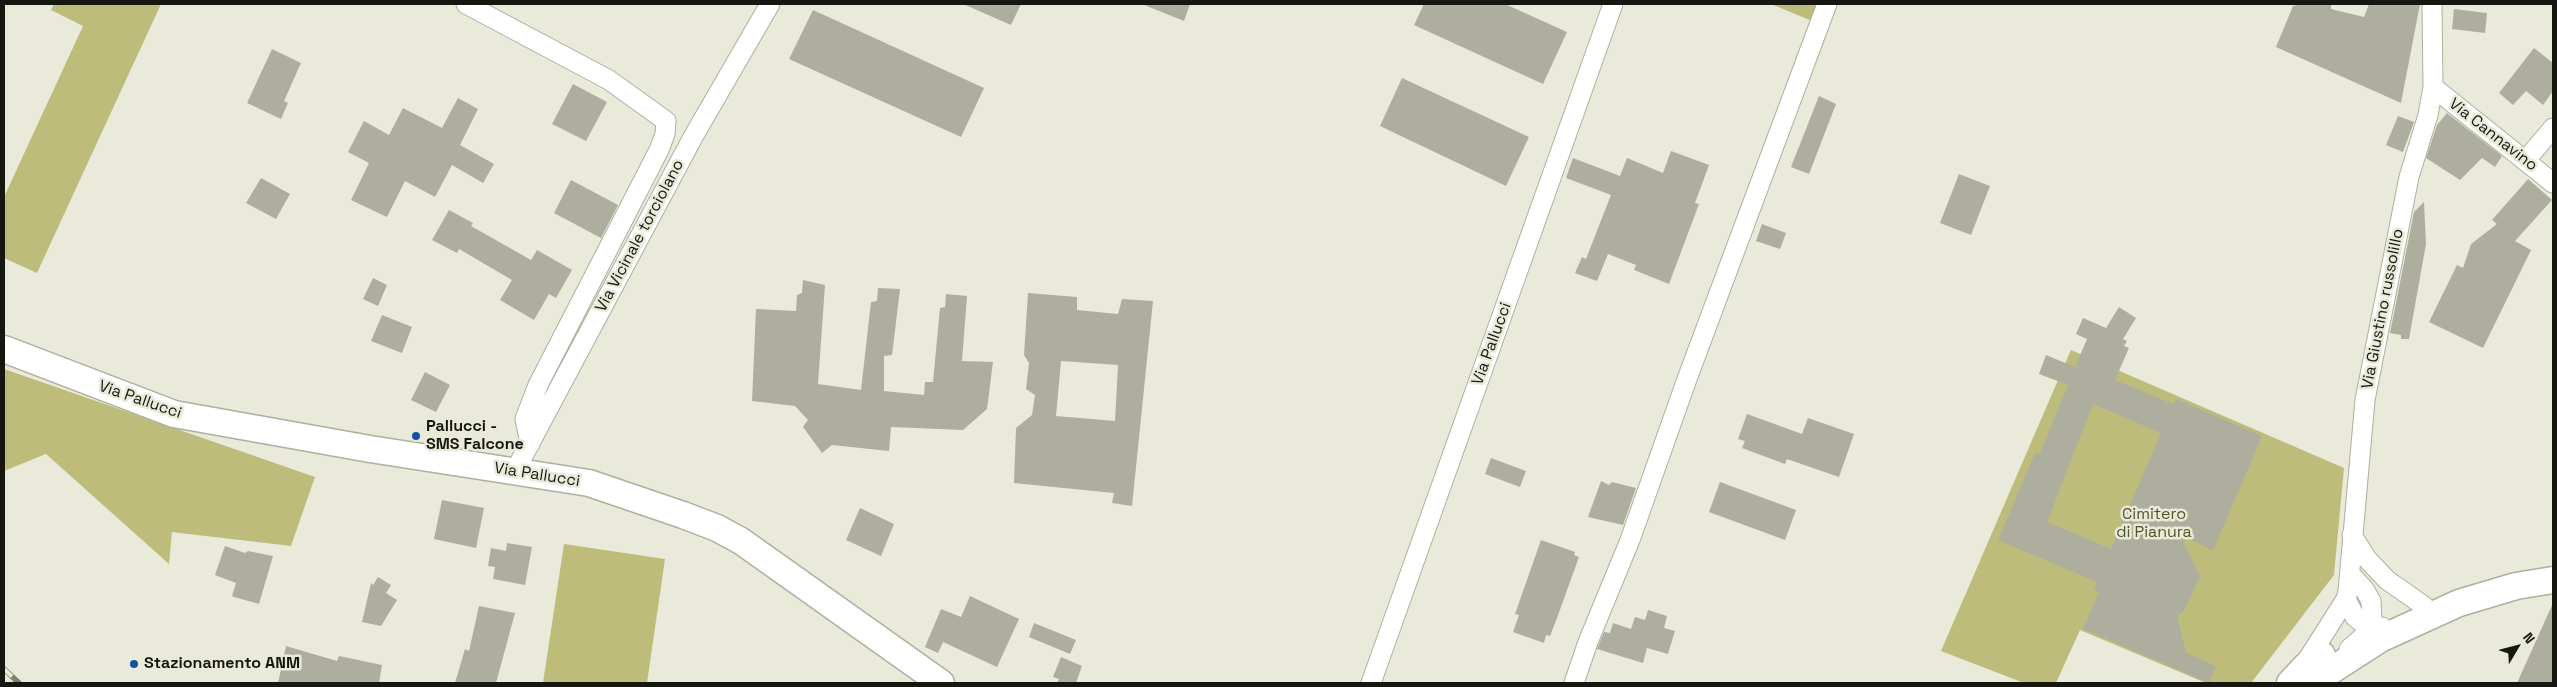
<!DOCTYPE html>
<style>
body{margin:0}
#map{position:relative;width:2557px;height:687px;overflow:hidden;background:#eaeada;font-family:"Space Grotesk",sans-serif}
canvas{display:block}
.frame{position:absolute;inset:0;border:5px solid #171711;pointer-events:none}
.north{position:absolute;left:2492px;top:622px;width:50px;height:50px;-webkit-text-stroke:4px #eaeada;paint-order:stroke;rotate:53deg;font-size:14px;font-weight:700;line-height:20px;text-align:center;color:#171711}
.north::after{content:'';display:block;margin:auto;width:18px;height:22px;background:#171711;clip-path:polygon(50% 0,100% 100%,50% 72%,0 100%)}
</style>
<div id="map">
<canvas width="2557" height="687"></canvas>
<div class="frame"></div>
<div class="north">N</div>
</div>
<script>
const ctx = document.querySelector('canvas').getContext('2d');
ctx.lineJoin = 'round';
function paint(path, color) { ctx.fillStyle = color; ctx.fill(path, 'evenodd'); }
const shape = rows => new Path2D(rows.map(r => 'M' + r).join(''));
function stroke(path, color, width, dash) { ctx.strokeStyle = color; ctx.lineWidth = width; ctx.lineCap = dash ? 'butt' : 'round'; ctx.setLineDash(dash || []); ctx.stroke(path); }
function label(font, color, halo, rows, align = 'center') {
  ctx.font = font + ' "Space Grotesk",sans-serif'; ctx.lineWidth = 5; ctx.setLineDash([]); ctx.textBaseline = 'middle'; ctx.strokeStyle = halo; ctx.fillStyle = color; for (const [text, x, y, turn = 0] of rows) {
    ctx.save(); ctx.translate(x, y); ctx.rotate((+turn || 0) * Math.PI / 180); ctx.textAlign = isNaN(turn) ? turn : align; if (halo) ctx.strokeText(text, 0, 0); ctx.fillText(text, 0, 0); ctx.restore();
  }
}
paint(shape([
 [54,4,161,4,37,273,4,258,4,197,83,26,51,10],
 [1771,4,1818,4,1812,21],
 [2071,350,2344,468,2334,575,2251,683,2206,683,2080,630,2056,683,2024,683,1941,651],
 [4,369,315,477,291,546,172,532,169,564,46,454,4,471],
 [564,544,665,559,647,683,543,683]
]), '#bebc7b');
paint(shape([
 [963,4,1021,4,1011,25],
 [1142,4,1190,4,1184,21],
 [1424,4,1505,4,1567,32,1543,84,1414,25],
 [2301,4,2331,4,2331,9,2364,17,2369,4,2420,4,2401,103,2276,47,2293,6],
 [2454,9,2487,13,2485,33,2452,29],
 [813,10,984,88,961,137,789,59],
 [2534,48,2553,63,2553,91,2543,105,2526,91,2513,105,2499,93],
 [272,49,301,63,284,101,288,103,281,119,247,103],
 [1402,78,1529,137,1506,186,1380,126],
 [573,84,607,102,586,141,552,124],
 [1819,96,1836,104,1809,174,1791,167],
 [458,98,478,109,460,145,494,164,483,183,452,165,435,197,405,181,387,217,351,200,369,163,348,152,364,121,389,135,403,108,442,128],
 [2447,113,2502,156,2495,167,2482,158,2460,180,2426,158,2437,125],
 [2398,116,2414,122,2403,152,2386,145],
 [1671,151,1709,165,1695,203,1699,204,1669,284,1634,270,1636,265,1608,254,1597,281,1575,273,1582,257,1586,259,1611,195,1566,178,1573,158,1620,176,1627,158,1663,173],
 [1959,174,1990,186,1971,235,1940,223],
 [261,178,290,194,276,219,246,203],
 [2528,179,2552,200,2515,241,2531,250,2483,348,2429,322,2457,265,2463,268,2471,244,2497,224,2492,220],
 [571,180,618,205,601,238,554,213],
 [2424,202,2426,244,2409,339,2401,339,2401,335,2390,333,2414,212],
 [449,210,473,223,471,226,531,260,537,250,572,270,556,298,549,294,534,320,500,300,512,280,459,249,457,253,432,240],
 [1762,224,1786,233,1780,249,1756,241],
 [373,278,387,285,378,306,363,299],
 [803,280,825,285,818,384,861,390,871,302,877,301,878,288,900,289,892,355,884,356,884,391,924,395,925,382,933,382,940,308,945,307,946,294,967,296,962,361,993,362,987,409,963,430,891,427,889,451,832,445,822,453,803,427,808,420,795,406,752,401,756,309,796,311,797,295,802,293],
 [1028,293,1077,297,1077,310,1118,314,1122,299,1153,301,1132,506,1112,503,1114,493,1014,483,1016,428,1032,415,1035,395,1026,389,1029,363,1024,355],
 [1061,361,1118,365,1115,421,1056,416],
 [2119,307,2136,318,2123,339,2127,341,2124,346,2129,348,2115,380,2173,404,2176,399,2262,436,2213,551,2180,534,2200,577,2183,612,2177,616,2186,653,2216,666,2209,683,2083,629,2099,592,2093,590,2097,582,1998,540,2035,453,2039,455,2068,385,2039,374,2046,355,2075,367,2087,339,2076,334,2083,318,2106,328],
 [2093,404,2161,433,2111,549,2047,522],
 [382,315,412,327,402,353,371,341],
 [425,372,450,385,436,412,411,400],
 [1747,414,1802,434,1808,418,1854,434,1839,477,1787,459,1785,464,1742,448,1745,441,1738,439],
 [1491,458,1526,471,1520,487,1485,474],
 [1601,481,1609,485,1612,482,1636,488,1623,525,1588,517],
 [1720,482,1796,510,1785,540,1709,512],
 [442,500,484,508,476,548,434,539],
 [860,508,894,524,881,556,846,540],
 [1541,540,1575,552,1574,555,1579,557,1557,618,1550,636,1546,635,1544,643,1513,632,1519,615,1515,614],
 [507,543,532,547,525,585,493,579,495,567,488,566,491,548,506,551],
 [225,546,245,553,248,551,273,556,259,604,234,597,232,596,236,583,215,575],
 [378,577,391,585,386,593,397,600,381,626,362,622,371,583,373,585],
 [970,596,1019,619,997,667,943,642,938,653,925,647,941,609,961,617],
 [2553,603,2553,683,2517,683],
 [479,606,515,613,496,683,455,683,465,649,469,651],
 [1648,610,1667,616,1664,628,1675,631,1668,654,1647,648,1643,663,1597,649,1604,632,1610,633,1613,623,1631,629,1635,617,1645,620],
 [1034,623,1076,640,1070,654,1029,637],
 [286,646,337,661,339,656,382,665,379,683,278,683],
 [1061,657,1082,666,1076,683,1057,683,1059,679,1053,677]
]), '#aeae9e');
const street = shape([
 [466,4,609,80,666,121,665,134,659,150,538,385,525,419,530,444],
 [2433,87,2553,183],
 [2526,160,2553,128],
 [515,471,693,137,770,4],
 [2352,535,2367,559,2387,580,2424,606],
 [2346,599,2355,617,2365,625,2382,627],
 [2349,649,2364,636,2372,621,2371,601,2364,589,2350,574],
 [2304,665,2346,599,2348,591,2365,400,2409,177,2428,115,2433,87,2432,4],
 [1371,683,1613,4],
 [1574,683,1588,642,1630,540,1687,379,1827,4]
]);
const secondary = shape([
 [4,349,174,414,370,449,589,483,683,515,717,528,741,541,941,683],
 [2290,683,2306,666,2322,655],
 [2312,683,2380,639,2459,603,2516,586,2553,580]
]);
stroke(street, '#afafa0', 21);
stroke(secondary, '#afafa0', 29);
stroke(street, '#fff', 19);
stroke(secondary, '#fff', 26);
const rail = shape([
 [4,669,19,683]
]);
stroke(rail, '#7f7f74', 5.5);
stroke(rail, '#eaeada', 4, [11]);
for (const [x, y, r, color] of [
 [416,436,5,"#0f54a3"],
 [134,664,5,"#0f54a3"]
]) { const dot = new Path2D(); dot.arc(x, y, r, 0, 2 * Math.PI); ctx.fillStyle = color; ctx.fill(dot); stroke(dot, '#eaeada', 2); }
label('16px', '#171711', '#eaeada', [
 ["Via Cannavino",2493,135,38],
 ["Via Vicinale torciolano",640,236,-62],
 ["Via Giustino russolillo",2383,309,-79],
 ["Via Pallucci",1492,344,-70],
 ["Via Pallucci",140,400,19],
 ["Via Pallucci",537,475,9]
]);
label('bold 16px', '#171711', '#eaeada', [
 ["Pallucci -",426,427],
 ["SMS Falcone",426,445],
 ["Stazionamento ANM",144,664]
], 'left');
label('16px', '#565328', '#eaeada', [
 ["Cimitero",2154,515],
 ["di Pianura",2154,533]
]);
</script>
